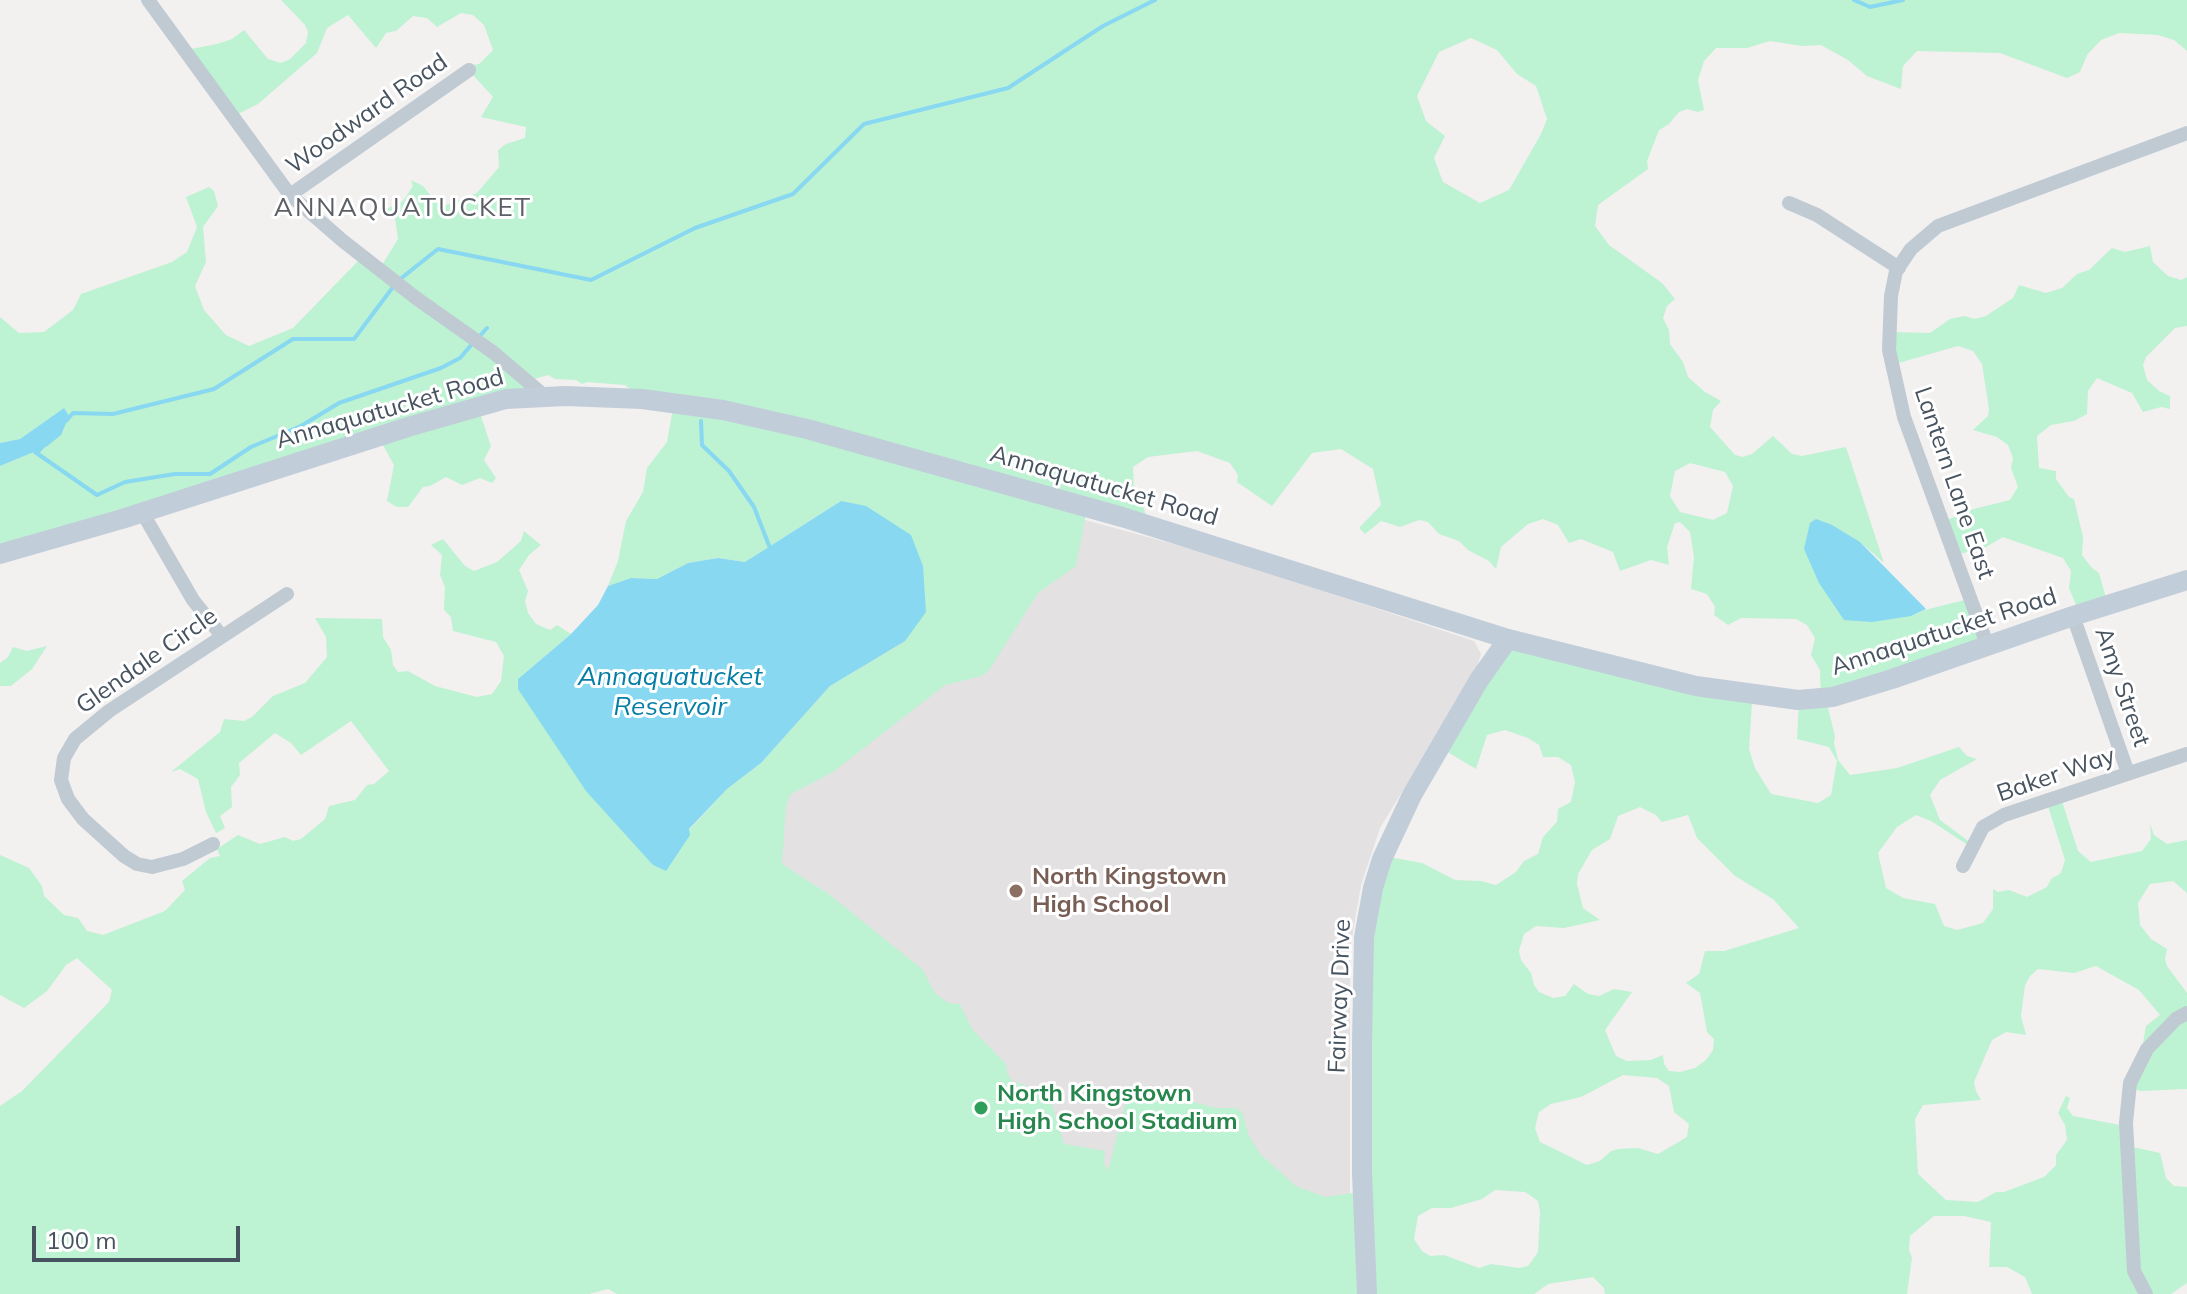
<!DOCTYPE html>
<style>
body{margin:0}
#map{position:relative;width:2187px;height:1294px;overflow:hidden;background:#f3f0f0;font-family:Mulish,sans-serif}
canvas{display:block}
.scale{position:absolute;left:32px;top:1226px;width:208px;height:36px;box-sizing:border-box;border:4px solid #47535f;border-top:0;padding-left:10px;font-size:24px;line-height:28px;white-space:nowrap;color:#47535f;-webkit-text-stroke:6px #fff;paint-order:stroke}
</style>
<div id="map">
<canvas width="2187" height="1294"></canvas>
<div class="scale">100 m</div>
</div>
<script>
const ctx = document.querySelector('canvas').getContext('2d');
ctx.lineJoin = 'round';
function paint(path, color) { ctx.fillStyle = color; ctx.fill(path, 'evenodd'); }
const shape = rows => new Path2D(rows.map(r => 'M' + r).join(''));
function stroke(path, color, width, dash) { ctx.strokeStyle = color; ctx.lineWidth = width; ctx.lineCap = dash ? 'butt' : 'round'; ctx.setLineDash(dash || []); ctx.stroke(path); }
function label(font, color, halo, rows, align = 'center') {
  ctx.font = font + ' Mulish,sans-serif'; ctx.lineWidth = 6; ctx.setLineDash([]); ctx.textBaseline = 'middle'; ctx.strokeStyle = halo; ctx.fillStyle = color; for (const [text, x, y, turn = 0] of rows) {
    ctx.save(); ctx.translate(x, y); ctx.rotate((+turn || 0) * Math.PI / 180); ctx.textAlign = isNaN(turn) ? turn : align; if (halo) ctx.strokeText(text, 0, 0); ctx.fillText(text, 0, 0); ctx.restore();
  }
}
paint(shape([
 [1004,498,1225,558,1474,641,1481,654,1476,671,1380,828,1361,885,1350,950,1350,1294,758,1294,670,897]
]), '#e4e1e2');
paint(shape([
 [281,0,2187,0,2187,51,2174,40,2158,35,2119,33,2101,40,2087,55,2080,72,2067,78,2000,53,1917,51,1903,66,1901,89,1867,76,1848,60,1821,45,1802,46,1770,41,1747,48,1716,48,1704,61,1698,80,1704,110,1698,112,1687,109,1679,112,1669,124,1659,130,1647,161,1648,169,1598,205,1595,226,1609,245,1662,283,1675,299,1667,306,1663,318,1669,330,1670,344,1683,362,1688,377,1705,392,1721,401,1713,410,1710,427,1735,455,1743,457,1752,454,1773,436,1792,454,1802,456,1846,447,1884,563,1860,542,1911,616,1925,610,1969,599,1988,641,1826,700,1835,736,1834,743,1838,760,1850,775,1897,768,1959,747,1967,756,1977,759,1940,780,1930,795,1940,820,1971,843,1971,847,1931,821,1916,815,1897,827,1878,853,1886,888,1903,898,1935,904,1944,926,1957,930,1983,923,1993,909,1993,889,1998,892,2009,890,2027,897,2047,887,2051,879,2061,873,2065,860,2047,803,2061,798,2078,851,2091,862,2142,851,2151,839,2150,824,2154,835,2167,844,2187,840,2187,893,2173,881,2150,884,2138,903,2140,925,2151,939,2167,949,2165,959,2167,966,2187,993,2187,1089,2140,1091,2135,1089,2146,1026,2160,1015,2139,990,2096,966,2074,973,2038,969,2030,976,2025,985,2021,1016,2026,1035,2006,1032,1992,1040,1974,1082,1976,1091,1981,1100,1923,1105,1915,1119,1918,1174,1946,1200,1978,1202,1996,1192,2004,1192,2044,1177,2056,1165,2056,1155,2067,1140,2065,1125,2058,1113,2066,1096,2070,1098,2067,1108,2073,1116,2125,1126,2128,1146,2160,1153,2166,1178,2174,1186,2187,1187,2187,1283,2171,1294,2032,1294,2025,1277,2007,1267,1989,1267,1991,1222,1964,1216,1934,1216,1910,1236,1909,1250,1912,1258,1907,1294,1605,1294,1604,1288,1593,1277,1548,1284,1534,1294,617,1294,608,1289,589,1294,0,1294,0,1106,22,1091,109,1002,112,990,77,958,66,965,47,991,24,1008,0,995,0,855,29,868,42,886,44,896,64,915,78,918,87,931,103,935,165,911,185,890,182,881,210,858,220,856,217,849,238,835,260,844,285,837,293,841,301,839,325,819,329,806,355,800,367,785,374,784,389,771,351,721,301,755,291,743,275,733,239,763,240,775,231,787,232,807,220,816,225,828,216,833,206,812,198,779,180,769,171,772,220,732,224,719,244,721,252,717,273,696,305,683,327,657,326,637,315,618,382,619,383,637,391,650,393,665,398,672,408,671,435,686,477,697,492,694,501,681,504,656,496,642,453,631,451,617,444,610,445,587,440,575,442,555,431,545,443,539,465,566,474,571,497,562,521,541,524,531,541,545,529,555,519,570,528,591,525,601,528,613,536,624,550,630,557,625,571,634,518,679,689,830,727,789,761,763,830,686,905,641,841,501,745,562,718,558,688,563,657,579,631,578,608,586,618,561,626,521,643,492,647,468,667,442,673,408,641,398,625,385,587,382,582,384,576,380,555,379,548,375,531,380,542,393,479,410,491,446,484,460,496,478,492,483,480,478,462,485,446,477,430,486,423,487,408,507,397,507,387,501,394,465,379,438,0,555,0,466,46,447,69,416,63,409,20,439,0,443,0,317,19,333,44,332,73,310,81,294,172,262,187,252,197,227,186,197,209,187,214,191,218,206,203,227,206,262,195,286,204,310,226,335,249,346,293,328,361,258,380,268,398,239,395,218,384,210,403,201,413,186,411,180,423,186,435,201,444,206,477,193,499,167,498,150,506,144,525,138,526,127,481,117,493,97,465,66,479,64,493,50,484,25,473,15,461,13,437,27,427,18,413,16,396,31,386,33,376,48,348,15,327,28,317,53,258,104,234,116,191,49,217,44,232,39,244,30,268,59,281,63,290,59,306,43,308,32,305,25],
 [1471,38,1497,50,1517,74,1536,86,1547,119,1541,134,1509,190,1480,203,1443,182,1434,158,1445,136,1426,121,1417,96,1439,52],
 [1341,449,1373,469,1381,505,1359,528,1365,534,1381,521,1400,527,1419,520,1428,522,1439,534,1459,541,1468,550,1489,561,1496,569,1501,547,1528,524,1543,519,1558,525,1569,543,1581,539,1613,552,1620,571,1651,560,1669,565,1667,547,1675,523,1680,522,1690,532,1694,557,1691,589,1707,594,1715,607,1714,615,1728,625,1741,618,1796,619,1807,625,1815,638,1811,655,1820,670,1821,697,1799,701,1797,739,1829,747,1837,761,1831,795,1818,803,1771,794,1755,768,1749,749,1752,703,1507,641,1446,751,1476,769,1487,735,1505,730,1528,738,1539,745,1543,757,1558,757,1571,765,1575,782,1571,802,1558,809,1557,822,1543,837,1538,854,1524,861,1516,872,1496,885,1481,881,1455,880,1422,863,1389,857,1365,938,1360,1192,1325,1197,1296,1186,1260,1154,1248,1134,1243,1114,1236,1108,1216,1108,1130,1085,1108,1171,1104,1163,1105,1151,1064,1144,1051,1101,1051,1094,1012,1081,1007,1073,1006,1064,972,1029,960,1004,948,1003,935,993,922,969,830,895,782,864,786,805,791,794,833,772,945,685,982,676,989,670,1038,593,1076,566,1087,509,1148,524,1144,509,1134,490,1133,467,1148,457,1197,451,1230,463,1238,475,1237,482,1272,506,1312,453],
 [1690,463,1725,472,1733,486,1727,513,1713,520,1680,512,1670,496,1675,471],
 [1640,807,1656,815,1662,822,1688,815,1697,838,1735,876,1773,899,1799,928,1724,951,1705,951,1699,974,1686,983,1700,993,1707,1032,1714,1039,1713,1050,1706,1060,1695,1068,1680,1072,1669,1071,1664,1064,1663,1055,1651,1060,1627,1061,1616,1056,1605,1030,1632,992,1614,989,1599,996,1588,994,1574,984,1565,996,1553,998,1539,992,1534,985,1531,973,1521,960,1519,951,1524,934,1536,926,1564,928,1600,920,1583,908,1577,884,1578,874,1592,850,1610,839,1618,816],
 [1623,1075,1657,1078,1669,1086,1674,1112,1689,1124,1687,1137,1658,1154,1638,1148,1618,1149,1611,1151,1600,1161,1587,1165,1540,1142,1535,1128,1539,1112,1551,1104,1581,1097],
 [1495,1190,1525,1192,1538,1201,1540,1212,1538,1252,1528,1266,1519,1268,1491,1264,1479,1268,1444,1255,1430,1256,1422,1251,1414,1239,1418,1216,1432,1208,1451,1208,1482,1199],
 [2150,246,2153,262,2168,276,2181,280,2187,277,2187,326,2175,328,2146,357,2143,365,2147,380,2159,391,2170,396,2170,409,2161,407,2143,412,2132,393,2097,378,2088,391,2087,414,2074,421,2051,425,2037,436,2039,468,2056,471,2056,479,2069,497,2074,499,2083,537,2082,555,2092,568,2099,573,2108,605,2076,605,2069,588,2071,571,2063,558,2003,537,1986,547,1956,555,1945,521,1970,510,2010,500,2018,487,2011,468,2013,458,2008,445,1997,437,1973,430,1988,416,1989,409,1982,364,1973,351,1958,346,1895,364,1892,332,1930,333,1950,319,1965,316,1974,319,1986,316,2013,298,2019,285,2046,293,2062,288,2077,274,2089,270,2112,248,2125,252],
 [47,646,32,669,11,686,0,686,0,663,8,657,13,647,27,651]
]), '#bdf2d3');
paint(shape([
 [64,408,69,416,61,435,46,447,0,466,0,443,20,439],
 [841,501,866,506,911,535,923,566,926,612,905,641,830,686,761,763,727,789,689,829,690,835,666,871,653,865,586,791,518,689,518,679,571,634,598,605,608,586,631,578,657,579,688,563,718,558,745,562],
 [1816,519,1832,525,1860,542,1926,609,1911,616,1872,622,1844,620,1819,583,1804,549,1810,523]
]), '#88d8f1');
stroke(shape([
 [1854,0,1870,7,1903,0],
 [399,280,438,249,591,280,695,228,793,194,864,124,1008,88,1103,26,1155,0],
 [478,338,487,328],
 [66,421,73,413,113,414,214,389,293,339,354,339,393,287],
 [701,421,702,445,729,471,754,507,770,548],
 [35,452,97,495,125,482,175,474,210,474,251,447,301,426,339,403,441,368,460,358,472,344],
 [37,453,44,445]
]), '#88d8f1', 4);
stroke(shape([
 [148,0,290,195,343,241,416,298,494,353,547,398],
 [290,195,469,70],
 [1789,203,1817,215,1899,268],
 [142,512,193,600,221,635],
 [2073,616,2128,773],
 [1988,647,1904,417,1889,350,1891,296,1896,271,1911,249,1938,226,2187,133],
 [213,844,183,859,152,867,137,864,124,856,83,819,68,799,61,780,64,758,75,739,109,711,287,594],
 [1963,866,1983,827,2004,815,2187,754],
 [2146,1294,2134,1271,2126,1123,2130,1083,2147,1049,2176,1019,2187,1013]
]), '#c0cad3', 14);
stroke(shape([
 [0,554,122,519,408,427,506,399,565,396,642,399,723,410,807,429,1122,517,1508,639,1696,686,1798,700,1833,697,1892,679,2073,616,2187,580],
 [1367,1294,1362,1173,1362,1042,1364,937,1373,888,1382,859,1412,795,1479,680,1508,639]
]), '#c2cdda', 20);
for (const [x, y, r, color] of [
 [1016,891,8,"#8d6e63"],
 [981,1108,8,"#2e9e5b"]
]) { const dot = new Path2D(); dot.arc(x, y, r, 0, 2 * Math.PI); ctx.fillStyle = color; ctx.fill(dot); stroke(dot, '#fff', 3); }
label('24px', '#47535f', '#fff', [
 ["Woodward Road",367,114,-35],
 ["Annaquatucket Road",390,409,-16],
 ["Lantern Lane East",1954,483,71],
 ["Annaquatucket Road",1104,486,16],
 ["Annaquatucket Road",1944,632,-18],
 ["Glendale Circle",147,661,-35],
 ["Amy Street",2122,687,71],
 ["Baker Way",2056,775,-19],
 ["Fairway Drive",1340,996,-88]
]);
label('bold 24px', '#785e54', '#fff', [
 ["North Kingstown",1032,877],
 ["High School",1032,905]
], 'left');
label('bold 24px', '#27864d', '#fff', [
 ["North Kingstown",997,1094],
 ["High School Stadium",997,1122]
], 'left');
ctx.letterSpacing = '2px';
label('26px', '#5c6066', '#fff', [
 ["ANNAQUATUCKET",403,208]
]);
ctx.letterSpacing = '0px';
label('italic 26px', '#057ea5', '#fff', [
 ["Annaquatucket",670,677],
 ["Reservoir",670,707]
]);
</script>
